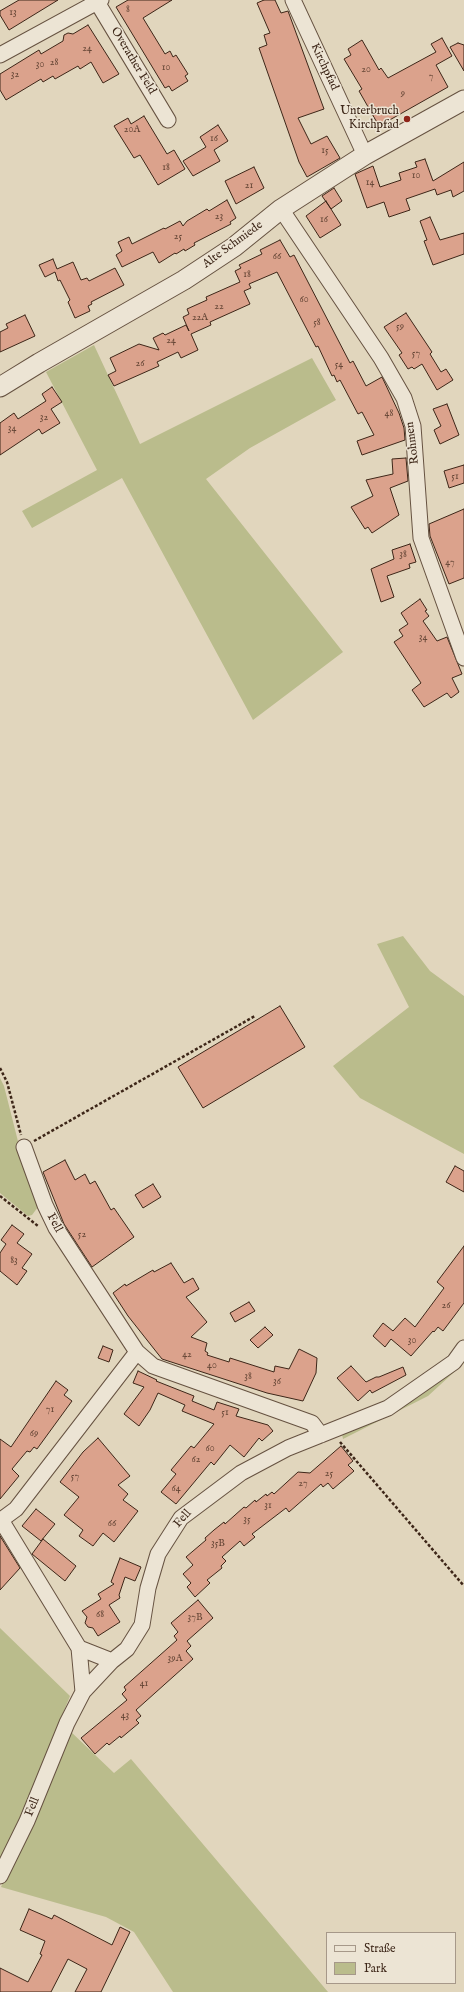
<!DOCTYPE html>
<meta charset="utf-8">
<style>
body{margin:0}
#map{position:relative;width:464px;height:1992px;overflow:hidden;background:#e1d6bd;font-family:"IM FELL English",serif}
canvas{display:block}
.legend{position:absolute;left:326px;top:1932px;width:130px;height:52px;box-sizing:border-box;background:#ece4d4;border:1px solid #a69889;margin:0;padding:5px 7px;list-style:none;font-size:12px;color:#3d2618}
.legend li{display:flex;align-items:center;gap:8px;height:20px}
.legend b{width:20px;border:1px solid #a69889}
</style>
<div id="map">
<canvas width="464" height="1992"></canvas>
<ul class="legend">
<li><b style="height:5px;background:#ece4d4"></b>Straße</li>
<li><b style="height:11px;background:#babc8c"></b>Park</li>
</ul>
</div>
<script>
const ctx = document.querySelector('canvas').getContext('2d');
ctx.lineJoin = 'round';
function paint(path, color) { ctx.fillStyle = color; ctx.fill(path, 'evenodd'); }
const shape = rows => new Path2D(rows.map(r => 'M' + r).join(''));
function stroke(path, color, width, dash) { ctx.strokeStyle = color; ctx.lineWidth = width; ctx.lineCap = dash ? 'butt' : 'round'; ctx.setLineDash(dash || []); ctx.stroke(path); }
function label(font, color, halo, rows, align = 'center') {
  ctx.font = font + ' "IM FELL English",serif'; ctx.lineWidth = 3; ctx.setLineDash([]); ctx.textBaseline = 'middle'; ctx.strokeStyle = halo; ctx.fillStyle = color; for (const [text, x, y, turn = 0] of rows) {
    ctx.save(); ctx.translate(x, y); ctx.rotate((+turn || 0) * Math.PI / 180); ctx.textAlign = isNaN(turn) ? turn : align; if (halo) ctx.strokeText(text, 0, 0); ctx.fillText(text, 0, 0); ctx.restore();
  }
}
paint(shape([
 [94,345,140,444,312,358,336,400,250,448,206,479,343,652,253,720,122,478,32,528,22,511,97,470,46,372],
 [403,936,430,971,464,996,464,1154,360,1098,333,1066,409,1007,377,944],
 [0,1078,4,1086,25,1169,38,1207,32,1215,28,1216,0,1193],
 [464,1350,464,1363,428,1396,343,1439,342,1434],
 [0,1628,70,1696,0,1866],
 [69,1730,114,1773,131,1759,328,1992,173,1992,134,1932,106,1917,1,1887]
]), '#babc8c');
const building = shape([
 [19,0,58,0,9,30,0,15,0,11,19,0],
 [128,0,172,0,143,18,165,54,170,51,173,57,176,55,188,74,185,76,188,81,172,91,169,86,165,88,116,7,128,0],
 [264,0,275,0,281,13,288,11,324,109,298,118,311,144,327,136,340,158,307,177,299,162,259,48,267,45,264,35,270,33,257,3,264,0],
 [88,25,119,74,103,83,91,62,80,69,78,66,55,79,53,76,43,82,41,79,6,100,0,90,0,74,39,50,41,54,63,41,64,35,68,33,73,34,88,25],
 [442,38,452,56,436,65,448,87,379,126,359,91,362,89,344,59,351,55,348,49,362,40,379,70,381,68,388,78,436,52,431,44,442,38],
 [458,43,464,45,464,71,450,47,458,43],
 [144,116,167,154,174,150,185,169,158,185,140,155,134,158,114,126,128,118,131,124,144,116],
 [218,125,228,141,214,150,220,161,193,176,183,161,206,147,200,137,218,125],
 [425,159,433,181,464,162,464,191,453,197,451,190,437,195,435,189,406,199,410,210,389,217,384,202,367,208,355,174,373,166,380,187,401,180,399,173,417,167,415,162,425,159],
 [254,167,264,188,236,204,225,181,254,167],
 [334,188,342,201,331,209,322,196,334,188],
 [227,200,236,218,230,222,231,224,194,243,195,245,185,251,184,249,176,254,175,253,159,263,153,252,122,267,116,255,122,251,118,242,129,237,132,244,164,228,165,229,180,221,183,226,187,221,207,209,209,211,227,200],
 [326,201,341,225,320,238,306,216,326,201],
 [430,217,440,240,464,233,464,254,433,265,424,241,427,240,420,221,430,217],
 [280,240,290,257,294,255,350,363,353,361,366,386,382,377,399,413,404,428,405,440,362,455,357,441,374,435,362,412,358,414,340,380,337,382,334,375,332,376,318,346,316,347,277,272,249,284,251,288,244,291,250,304,210,322,211,325,191,334,198,350,181,358,178,352,157,362,159,366,114,386,108,375,116,371,110,358,139,344,159,350,153,338,163,333,165,335,186,325,189,331,183,317,189,314,187,309,207,300,206,297,240,282,235,271,241,268,239,265,262,254,260,250,280,240],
 [53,259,57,269,73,262,81,280,87,278,89,281,115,268,124,285,91,302,92,304,88,306,90,311,75,318,68,302,70,300,60,280,58,281,55,272,45,277,39,265,53,259],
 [406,313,432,352,430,354,441,372,446,369,453,380,437,390,422,364,414,369,412,367,408,369,399,355,402,353,384,327,406,313],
 [25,315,35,336,0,352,0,332,8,328,6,324,25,315],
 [52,387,62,402,51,409,60,423,42,434,39,429,0,455,0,423,14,413,18,419,46,401,42,394,52,387],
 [447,404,459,435,440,444,434,430,441,426,433,409,447,404],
 [406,458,408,481,390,488,399,515,372,533,368,527,365,529,351,507,373,496,366,480,393,474,392,459,406,458],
 [464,465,464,483,449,488,444,471,464,465],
 [464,509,464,578,449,584,430,536,429,524,464,509],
 [410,544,416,562,409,564,410,568,387,576,394,597,381,602,371,569,394,559,392,550,410,544],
 [420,599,427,610,425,611,429,616,423,621,437,641,447,637,462,674,452,678,459,692,451,698,447,693,424,707,412,690,421,683,394,642,403,636,399,630,408,624,401,613,420,599],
 [280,1006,305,1047,203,1108,178,1067,280,1006],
 [65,1160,75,1180,85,1174,90,1184,95,1181,111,1210,114,1208,134,1237,92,1267,64,1224,43,1172,65,1160],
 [455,1166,464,1171,464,1192,446,1182,455,1166],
 [153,1184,161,1197,143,1208,135,1195,153,1184],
 [12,1225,24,1234,17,1243,32,1254,22,1268,27,1271,17,1285,0,1271,0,1253,6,1244,1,1240,12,1225],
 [464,1246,464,1303,443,1331,438,1327,434,1332,433,1331,411,1356,391,1339,385,1347,373,1336,383,1323,393,1331,405,1318,415,1327,444,1288,437,1282,464,1246],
 [171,1263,184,1283,193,1278,199,1289,186,1297,207,1322,191,1337,207,1343,205,1351,208,1353,207,1355,229,1362,230,1358,274,1372,275,1366,289,1369,299,1349,317,1358,316,1373,303,1401,267,1393,162,1359,128,1316,113,1293,125,1284,126,1286,153,1270,154,1272,171,1263],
 [249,1302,255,1311,235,1322,230,1313,249,1302],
 [265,1327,273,1335,258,1348,250,1340,265,1327],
 [103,1346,113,1350,109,1362,98,1358,103,1346],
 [351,1366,366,1382,376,1377,379,1377,403,1367,406,1375,372,1393,370,1390,358,1401,337,1378,351,1366],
 [138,1371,157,1380,156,1381,194,1396,192,1401,214,1410,217,1402,239,1409,236,1416,268,1425,273,1431,262,1441,259,1438,244,1457,230,1445,214,1465,211,1462,176,1504,161,1492,176,1474,171,1470,191,1446,194,1448,214,1424,182,1411,185,1405,158,1393,150,1410,139,1426,124,1414,144,1387,133,1383,138,1371],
 [56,1381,68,1390,64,1395,72,1401,37,1449,34,1447,30,1452,27,1451,12,1469,19,1476,0,1499,0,1439,11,1447,56,1381],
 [98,1438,130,1476,118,1485,128,1494,123,1500,138,1511,114,1542,103,1533,93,1546,79,1536,83,1530,64,1515,79,1497,60,1482,83,1452,98,1438],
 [341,1446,353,1461,348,1465,354,1471,333,1489,328,1483,323,1487,321,1484,289,1512,286,1508,252,1534,255,1537,244,1546,240,1541,222,1557,226,1561,221,1566,222,1568,207,1580,210,1583,195,1597,187,1587,191,1583,183,1574,193,1565,186,1557,206,1540,205,1538,214,1530,224,1522,225,1524,244,1507,246,1508,255,1500,256,1502,266,1494,267,1496,272,1492,274,1494,298,1472,310,1473,341,1446],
 [36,1509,55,1524,41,1541,22,1526,36,1509],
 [0,1536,20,1568,0,1590,0,1536],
 [43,1539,76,1566,65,1581,32,1554,43,1539],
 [120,1558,141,1567,135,1581,125,1577,119,1595,120,1598,109,1605,120,1622,98,1636,93,1628,88,1627,85,1623,87,1617,82,1611,101,1599,98,1594,114,1584,111,1582,120,1558],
 [198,1600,213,1618,187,1641,191,1646,186,1651,193,1659,136,1710,141,1716,136,1720,139,1723,121,1738,120,1736,109,1745,107,1743,95,1754,81,1738,127,1700,122,1694,126,1690,124,1687,177,1640,174,1636,178,1632,171,1623,198,1600],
 [29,1909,52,1919,54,1915,112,1945,120,1927,130,1932,101,1992,75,1992,87,1969,68,1959,51,1992,0,1992,0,1968,28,1982,42,1955,40,1954,45,1941,20,1930,29,1909]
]);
paint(building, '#dba28c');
stroke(building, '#3d2618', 1);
const minor = shape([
 [293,0,365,155],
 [97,2,168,120],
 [0,55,101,0],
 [281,209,381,358,404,398,413,426,421,538,464,658],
 [24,1147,45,1205,56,1228,137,1352],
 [79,1648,112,1661],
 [83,1692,79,1648,1,1520,16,1509,137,1352,153,1366,312,1423,321,1435],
 [0,1876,27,1821,67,1723,83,1692,112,1661,127,1649,142,1625,148,1588,158,1554,181,1518,241,1473,288,1448,388,1408,454,1362,464,1348]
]);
const tertiary = shape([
 [0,387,39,363,184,280,234,247,281,209,365,155,464,100]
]);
stroke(minor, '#665241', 17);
stroke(tertiary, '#665241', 21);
stroke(shape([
 [0,1068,7,1082,21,1135],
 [34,1141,255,1016],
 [0,1196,38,1226],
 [340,1442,464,1586]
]), '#3d2618', 2.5, [3, 2]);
stroke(minor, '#ece4d4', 15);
stroke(tertiary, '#ece4d4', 19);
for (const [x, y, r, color] of [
 [407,119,4,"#8f2418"]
]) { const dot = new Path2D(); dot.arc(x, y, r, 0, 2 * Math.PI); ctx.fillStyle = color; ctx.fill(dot); stroke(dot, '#ece4d4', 1.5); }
label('10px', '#644535', null, [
 ["8",128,10],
 ["13",13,13],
 ["24",87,49],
 ["28",54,63],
 ["30",40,65],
 ["10",166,68],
 ["20",366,70],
 ["32",15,75],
 ["7",431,77],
 ["9",403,94],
 ["20A",132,130],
 ["16",214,139],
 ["15",325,151],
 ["18",166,168],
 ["10",416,176],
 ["14",370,183],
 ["21",249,186],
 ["23",219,217],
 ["16",324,220],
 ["25",178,237],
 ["66",277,257],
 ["18",247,275],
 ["60",304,300],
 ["22",219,307],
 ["22A",200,318],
 ["58",317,323],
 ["59",400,327],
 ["24",171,341],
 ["57",416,354],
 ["26",140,364],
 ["54",339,365],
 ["48",389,414],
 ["32",44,418],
 ["34",12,429],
 ["51",455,477],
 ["38",403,555],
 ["47",450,563],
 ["34",423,638],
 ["52",82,1235],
 ["83",14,1261],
 ["26",446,1306],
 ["30",412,1341],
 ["42",187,1355],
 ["40",212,1366],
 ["38",248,1377],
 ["36",277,1382],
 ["71",50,1410],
 ["51",225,1413],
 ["69",34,1434],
 ["60",210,1449],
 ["62",196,1460],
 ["25",329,1474],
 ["57",75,1477],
 ["27",303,1484],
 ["64",176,1489],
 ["31",268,1506],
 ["35",247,1520],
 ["66",112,1524],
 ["35B",218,1544],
 ["68",100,1615],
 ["37B",195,1618],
 ["39A",175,1659],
 ["41",144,1684],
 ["43",125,1716]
]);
label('12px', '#3d2618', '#ece4d4', [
 ["Overather Feld",133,61,59],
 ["Kirchpfad",324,67,65],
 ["Alte Schmiede",233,245,-36],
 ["Rohmen",413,443,-97],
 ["Fell",54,1223,62],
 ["Fell",183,1519,-48],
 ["Fell",33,1807,-68]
]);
label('12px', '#3d2618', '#ece4d4', [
 ["Unterbruch",399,112],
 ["Kirchpfad",399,126]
], 'right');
</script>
